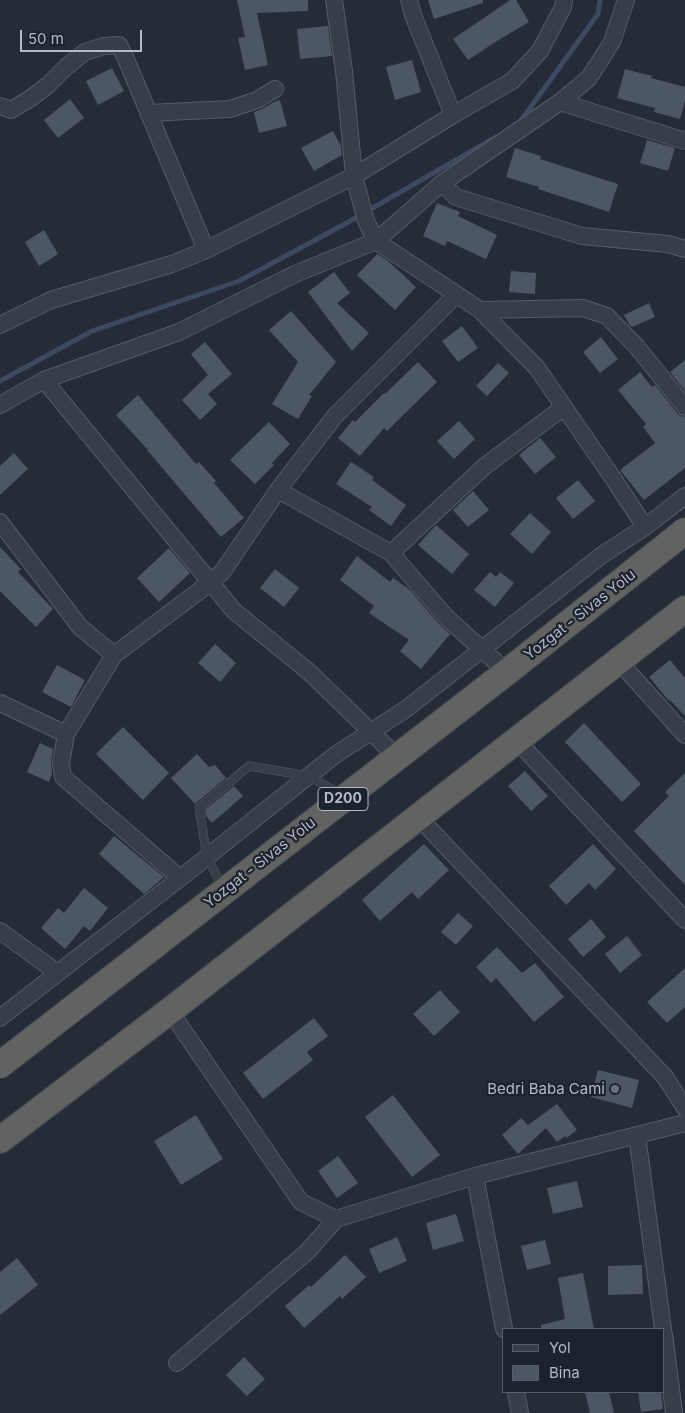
<!DOCTYPE html>
<style>
body{margin:0}
#map{position:relative;width:685px;height:1413px;overflow:hidden;background:#252c38;font-family:Inter,sans-serif}
canvas{display:block}
.legend{position:absolute;left:502px;top:1328px;width:162px;height:65px;box-sizing:border-box;background:#1d232e;border:1px solid #595f6a;margin:0;padding:6px 9px;list-style:none;font-size:15px;color:#b3b9c5}
.legend li{display:flex;align-items:center;gap:10px;height:25px}
.legend b{width:25px;border:1px solid #595f6a}
.scale{position:absolute;left:20px;top:30px;width:122px;height:22px;box-sizing:border-box;border:2px solid #b3b9c5;border-top:0;padding-left:6px;font-size:15px;line-height:18px;white-space:nowrap;color:#b3b9c5;-webkit-text-stroke:4px #1d232e;paint-order:stroke}
</style>
<div id="map">
<canvas width="685" height="1413"></canvas>
<ul class="legend">
<li><b style="height:6px;background:#383e49"></b>Yol</li>
<li><b style="height:14px;background:#4d5664"></b>Bina</li>
</ul>
<div class="scale">50 m</div>
</div>
<script>
const ctx = document.querySelector('canvas').getContext('2d');
ctx.lineJoin = 'round';
const shape = rows => new Path2D(rows.map(r => 'M' + r).join(''));
function stroke(path, color, width, dash) { ctx.strokeStyle = color; ctx.lineWidth = width; ctx.lineCap = dash ? 'butt' : 'round'; ctx.setLineDash(dash || []); ctx.stroke(path); }
function paint(path, color) { ctx.fillStyle = color; ctx.fill(path, 'evenodd'); }
function label(font, color, halo, rows, align = 'center') {
  ctx.font = font + ' Inter,sans-serif'; ctx.lineWidth = 4.5; ctx.setLineDash([]); ctx.textBaseline = 'middle'; ctx.strokeStyle = halo; ctx.fillStyle = color; for (const [text, x, y, turn = 0] of rows) {
    ctx.save(); ctx.translate(x, y); ctx.rotate((+turn || 0) * Math.PI / 180); ctx.textAlign = isNaN(turn) ? turn : align; if (halo) ctx.strokeText(text, 0, 0); ctx.fillText(text, 0, 0); ctx.restore();
  }
}
stroke(shape([
 [520,122,598,14,600,0],
 [0,381,92,331,239,281,343,225,496,137]
]), '#3c4960', 5);
paint(shape([
 [237,0,308,0,308,11,257,13,268,65,245,70,238,38,245,37],
 [428,0,483,0,483,3,434,19],
 [510,0,516,0,529,22,497,41,468,60,453,39],
 [328,26,332,56,300,59,297,29],
 [412,60,421,92,395,100,386,67],
 [112,68,124,91,98,105,86,81],
 [625,69,652,76,651,78,685,87,685,101,680,119,654,112,655,108,617,98],
 [70,99,84,118,58,138,44,120],
 [280,100,287,126,259,133,254,112,262,109,274,102],
 [333,131,341,146,342,155,314,171,301,148],
 [647,140,675,148,668,171,640,163],
 [515,148,541,156,540,159,618,184,609,212,538,189,539,187,506,177],
 [437,203,460,212,458,216,497,235,486,259,447,241,445,246,423,236],
 [44,230,58,254,39,266,25,242],
 [377,254,387,260,416,287,395,310,357,275],
 [511,271,536,273,535,294,509,292],
 [334,272,350,293,337,303,369,333,352,351,308,292],
 [649,303,655,317,632,327,629,324,624,315],
 [291,311,336,362,309,395,312,396,298,419,272,404,298,362,269,330],
 [462,326,478,348,458,362,442,341],
 [601,337,618,359,600,373,583,352],
 [205,342,232,374,208,394,217,404,200,420,182,400,208,375,191,354],
 [685,360,685,391,670,372],
 [418,362,437,382,387,431,384,428,360,456,338,438,353,420,355,422,384,393,385,394],
 [498,363,509,373,487,396,476,386],
 [640,372,652,387,655,385,677,413,681,416,685,417,685,468,644,500,620,470,655,443,643,427,646,424,618,390],
 [138,395,196,464,199,462,216,481,214,483,244,518,221,537,147,450,148,450,116,415],
 [459,421,475,439,454,459,437,441],
 [269,422,290,444,272,463,274,465,255,484,230,460],
 [540,438,556,457,535,474,519,455],
 [14,453,28,469,0,495,0,466],
 [351,462,374,477,372,480,406,505,391,526,369,510,372,507,336,484],
 [578,480,595,501,573,519,556,498],
 [473,491,489,510,468,527,453,510],
 [530,513,551,532,532,554,510,534],
 [436,525,469,554,452,574,418,545],
 [0,547,21,569,18,572,53,609,36,627,0,591],
 [169,548,190,573,159,602,137,578],
 [357,556,390,582,393,578,409,589,440,625,450,634,421,669,400,651,409,640,369,613,374,606,340,580],
 [275,569,299,588,284,607,260,588],
 [490,572,496,577,500,572,514,583,495,607,474,590],
 [215,644,236,663,220,682,198,663],
 [670,660,685,678,685,716,670,700,669,701,649,677],
 [57,665,85,680,71,707,42,692],
 [584,723,641,784,622,802,565,742],
 [123,727,169,773,143,800,96,754],
 [40,743,53,749,51,762,52,774,49,782,27,772],
 [197,754,209,767,215,765,226,778,195,804,171,778],
 [525,771,548,796,531,811,508,786],
 [685,773,685,885,634,831,669,796,665,792],
 [234,786,243,796,212,823,206,816,205,810],
 [114,836,164,877,144,894,99,854],
 [424,844,449,870,418,899,412,892,380,921,362,900],
 [593,844,616,869,595,890,589,883,566,905,549,886],
 [84,888,108,908,90,931,84,926,65,949,41,928,58,908,64,913],
 [458,913,473,926,456,945,441,932],
 [591,919,606,937,583,957,568,939],
 [627,936,642,955,620,973,605,954],
 [497,947,522,973,535,963,564,997,534,1022,496,978,491,983,476,967],
 [685,968,685,1007,667,1023,647,1002],
 [440,990,460,1012,434,1036,413,1014],
 [314,1018,328,1036,307,1052,313,1060,263,1099,243,1073],
 [598,1070,639,1080,632,1108,591,1097],
 [393,1095,440,1155,412,1177,365,1117],
 [557,1104,577,1130,566,1138,565,1136,557,1142,546,1128,518,1154,502,1135,521,1118,528,1125],
 [196,1115,223,1159,181,1185,154,1141],
 [338,1156,358,1183,337,1198,318,1171],
 [577,1181,583,1207,553,1214,547,1188],
 [456,1214,464,1241,433,1250,426,1223],
 [397,1237,407,1261,379,1273,369,1249],
 [545,1240,551,1264,527,1270,521,1246],
 [345,1255,366,1277,342,1299,340,1296,304,1328,285,1306,309,1285,311,1287],
 [17,1258,38,1285,0,1315,0,1272],
 [642,1265,643,1294,608,1295,608,1266],
 [583,1273,594,1329,541,1329,541,1325,565,1319,558,1278],
 [244,1357,265,1379,247,1396,226,1375],
 [585,1392,609,1392,614,1413,590,1413],
 [638,1392,661,1392,663,1409,641,1412]
]), '#4d5664');
const service = shape([
 [223,888,207,857,199,808,249,766,308,776,342,795]
]);
const minor = shape([
 [334,0,344,71,354,176,366,221,376,241,480,310,537,368,615,481,645,527],
 [409,0,413,15,453,115],
 [560,102,685,141],
 [0,106,11,110,31,98,48,85,66,67,85,52,104,46,119,45,126,59,206,250],
 [148,113,230,109,257,100,275,89],
 [442,183,456,197,582,236,668,244,685,249],
 [480,310,583,308,607,316,637,347,685,407],
 [0,325,51,300,172,264,206,250,354,176,453,115,512,81,540,51,563,7,564,0],
 [44,380,234,611,308,671,397,757],
 [0,405,44,380,179,332,295,274,376,241,442,183,560,102,589,78,612,42,626,0],
 [278,490,391,553,447,618,507,672],
 [0,522,80,627,114,655],
 [391,553,485,466,564,407],
 [623,666,685,735],
 [0,703,66,734],
 [521,745,685,920],
 [422,821,665,1077,685,1108],
 [180,878,63,777,61,763,66,734,114,655,211,582,223,571,278,490,335,416,456,295],
 [0,931,58,973],
 [172,1014,301,1202,336,1219,475,1176,685,1123],
 [0,1018,188,872,335,755,406,709,602,555,645,527,685,496],
 [637,1135,663,1329],
 [475,1176,504,1329],
 [664,1334,674,1413],
 [177,1363,307,1252,336,1219],
 [516,1392,520,1413]
]);
const trunk = shape([
 [0,1065,507,672,685,531],
 [0,1140,167,1013,685,609]
]);
stroke(service, '#565c67', 9);
stroke(minor, '#565c67', 18);
stroke(trunk, '#434954', 28);
stroke(service, '#383e49', 8);
stroke(minor, '#383e49', 16);
stroke(trunk, '#626260', 26);
for (const [x, y, r, color] of [
 [615,1089,5,"#6b7280"]
]) { const dot = new Path2D(); dot.arc(x, y, r, 0, 2 * Math.PI); ctx.fillStyle = color; ctx.fill(dot); stroke(dot, '#1d232e', 2); }
for (const [x, y, w] of [
 [343,799,50]
]) { const box = new Path2D(); box.roundRect(x - w / 2, y - 11.5, w, 23, 4); ctx.fillStyle = '#1d232e'; ctx.fill(box); stroke(box, '#b3b9c5', 1); }
label('bold 14px', '#b3b9c5', null, [
 ["D200",343,799]
]);
label('15px', '#b3b9c5', '#1d232e', [
 ["Yozgat - Sivas Yolu",580,615,-38],
 ["Yozgat - Sivas Yolu",260,863,-38]
]);
label('15px', '#b3b9c5', '#1d232e', [
 ["Bedri Baba Cami",605,1089]
], 'right');
</script>
